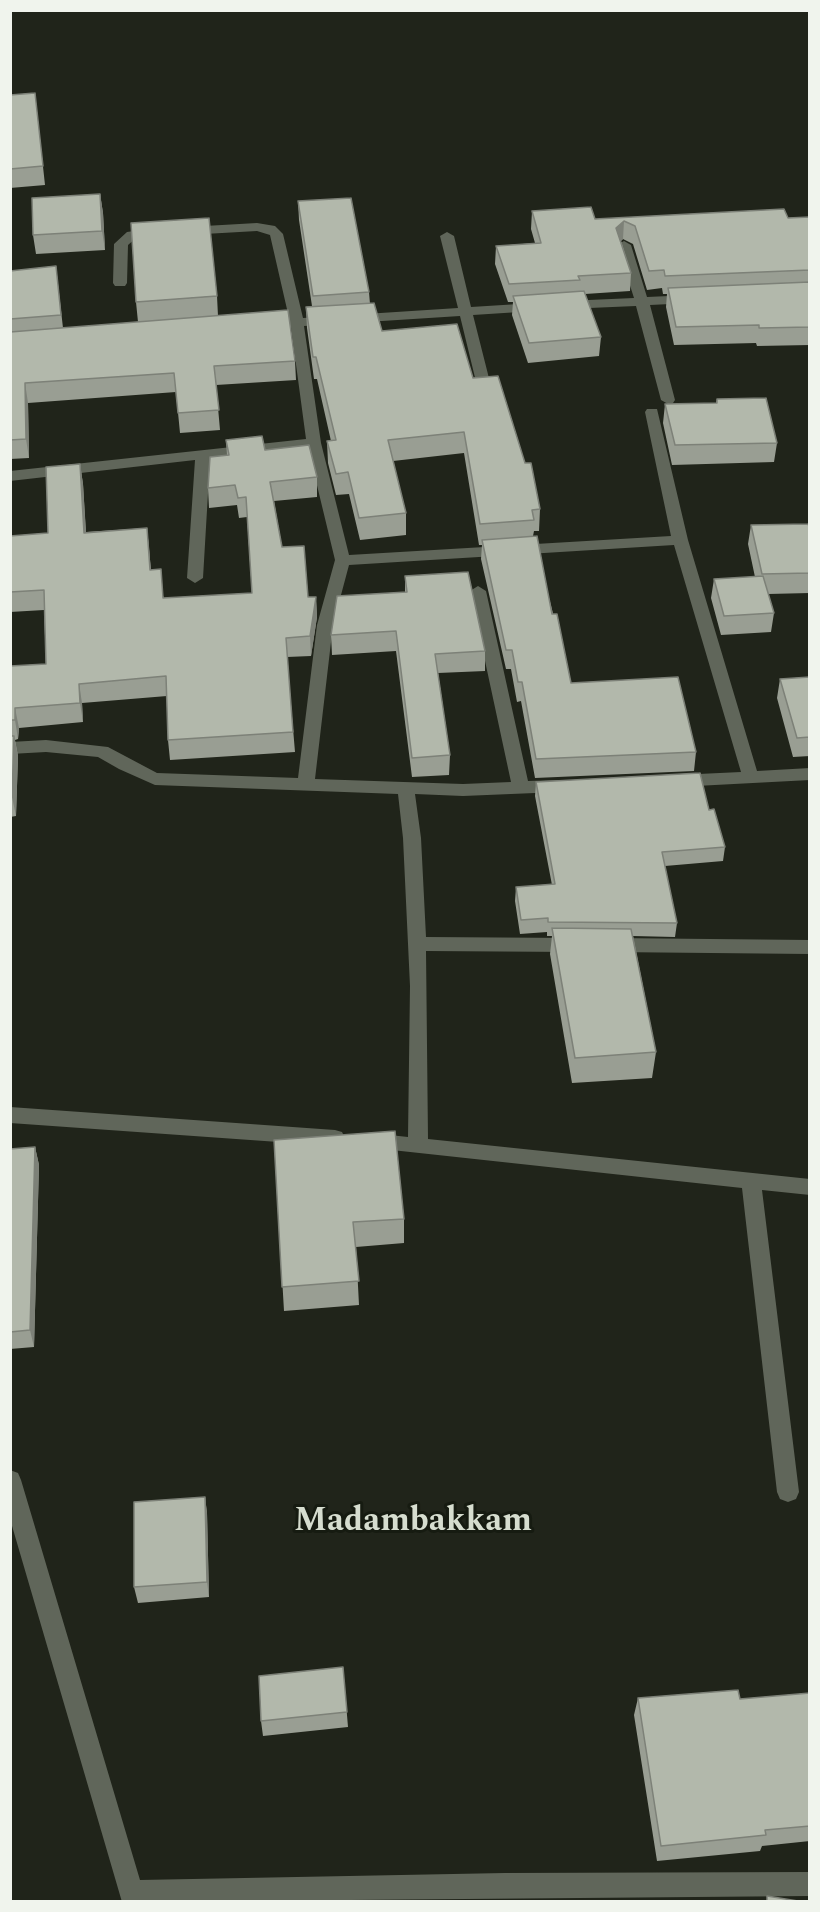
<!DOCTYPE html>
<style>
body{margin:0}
#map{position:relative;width:820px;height:1912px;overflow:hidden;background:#20241a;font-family:Spectral,serif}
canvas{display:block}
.frame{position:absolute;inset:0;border:12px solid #f0f4ed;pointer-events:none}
</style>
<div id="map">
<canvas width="820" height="1912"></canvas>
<div class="frame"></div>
</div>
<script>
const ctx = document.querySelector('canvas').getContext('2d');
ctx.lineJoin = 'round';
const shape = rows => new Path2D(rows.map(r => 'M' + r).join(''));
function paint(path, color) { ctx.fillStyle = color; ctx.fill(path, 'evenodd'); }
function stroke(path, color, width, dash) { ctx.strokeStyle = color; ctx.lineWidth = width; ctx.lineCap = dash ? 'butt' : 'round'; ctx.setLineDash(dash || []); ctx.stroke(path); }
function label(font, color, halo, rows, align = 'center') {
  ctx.font = font + ' Spectral,serif'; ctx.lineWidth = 6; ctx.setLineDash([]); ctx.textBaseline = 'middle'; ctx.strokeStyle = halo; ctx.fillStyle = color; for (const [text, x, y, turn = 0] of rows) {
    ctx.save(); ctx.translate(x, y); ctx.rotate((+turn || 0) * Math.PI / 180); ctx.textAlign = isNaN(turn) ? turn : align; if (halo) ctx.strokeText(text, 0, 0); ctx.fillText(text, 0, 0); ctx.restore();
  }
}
paint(shape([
 [257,223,275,226,283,234,303,318,458,308,440,236,447,232,454,236,471,307,535,303,542,307,535,311,473,315,493,394,486,398,479,394,460,316,304,326,321,443,349,555,671,536,645,412,647,409,657,409,688,540,757,771,810,768,810,780,677,787,671,785,669,781,671,777,677,775,741,772,674,545,349,565,333,625,315,779,463,784,511,782,470,591,478,586,486,591,528,781,559,780,565,782,567,786,565,790,559,792,463,796,415,794,421,838,426,937,574,938,580,940,583,945,580,950,574,952,426,951,428,1139,810,1179,810,1195,762,1190,799,1492,796,1499,788,1502,780,1499,777,1492,742,1188,364,1147,361,1141,364,1135,371,1133,408,1137,410,986,403,838,398,794,155,785,119,769,98,757,46,752,10,754,10,742,46,740,108,747,157,773,298,778,317,625,335,560,308,448,210,459,203,578,195,583,187,578,195,460,10,481,10,471,306,439,291,327,266,328,259,324,266,320,289,318,270,235,257,231,187,235,180,231,187,227,257,223],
 [154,228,161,232,159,235,136,238,128,245,127,283,125,286,115,286,113,283,114,244,127,232,154,228],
 [624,241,631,245,647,297,691,295,698,299,691,303,650,305,675,400,673,403,668,404,661,400,636,306,566,309,559,305,566,301,634,298,617,245,624,241],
 [611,938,810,940,810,954,611,952,605,950,602,945,605,940,611,938],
 [10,1107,335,1130,342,1132,345,1138,342,1144,335,1146,10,1123,10,1107],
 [10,1470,18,1473,21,1480,140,1880,505,1873,810,1872,810,1896,122,1902,10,1519,10,1470]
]), '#60665a');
paint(shape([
 [35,93,45,185,10,188,10,95],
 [100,194,103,213,105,250,36,254,33,235],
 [298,201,369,292,370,304,382,331,473,378,540,509,539,531,534,531,533,536,571,683,696,752,694,771,535,778,521,701,517,702,511,669,506,669,481,559,482,545,479,545,464,453,393,461,406,513,406,535,360,540,349,494,336,495,328,463,327,441,331,441,317,379,314,379,307,328,306,307,312,306,299,220],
 [532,211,595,219,788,218,810,217,810,345,757,346,756,343,674,345,666,307,667,294,663,294,662,288,647,290,633,244,623,239,621,241,631,273,630,291,585,294,601,337,599,356,528,363,512,315,513,302,508,302,495,264,496,246,535,243,531,229],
 [56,266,63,328,138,322,136,302,217,296,218,316,295,361,296,380,216,385,220,430,180,433,176,392,28,403,29,458,10,459,10,271],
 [717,399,777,443,774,462,672,465,663,423,665,404,716,403],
 [226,440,265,450,317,477,317,497,274,501,282,547,308,597,316,597,317,617,311,656,287,657,295,752,170,760,168,740,167,696,82,703,83,722,19,728,18,739,15,740,18,756,16,816,10,817,10,666,46,664,44,610,10,612,10,536,48,533,80,464,83,484,86,532,147,528,151,570,164,598,252,593,247,517,239,518,237,505,209,508,208,488,227,455],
 [751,525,810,529,810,593,768,594,774,613,771,632,721,635,711,598,714,579,755,577,748,544],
 [405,576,485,651,485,671,438,673,450,755,449,775,412,777,396,651,332,655,331,635,405,592],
 [810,677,810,756,793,757,777,698,780,679],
 [536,782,709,810,725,847,723,861,665,866,677,923,675,937,633,936,656,1052,652,1078,572,1083,550,954,552,936,547,936,547,932,520,934,515,901,516,887,552,885,535,796],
 [274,1140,404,1219,404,1243,356,1247,359,1305,284,1311],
 [35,1147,39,1165,34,1347,10,1349,10,1149],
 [205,1497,207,1513,209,1597,138,1603,134,1587],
 [343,1667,348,1727,263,1736,261,1721],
 [810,1693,810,1841,762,1846,760,1851,657,1861,634,1715,638,1698,740,1699]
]), '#999e93');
paint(shape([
 [100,194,103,213,105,250,102,231],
 [624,221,623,239,615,246,616,228],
 [25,383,28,403,29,458,26,439],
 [80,464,83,484,87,552,84,533],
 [147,528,149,547,152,590,150,570],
 [316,597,317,617,311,656,310,636],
 [79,684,82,703,83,722,80,703],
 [15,708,19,728,18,739,15,720],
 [14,736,18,756,16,816,12,797],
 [35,1147,39,1165,34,1347,30,1330],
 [205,1497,207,1513,209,1597,207,1582]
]), '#7d8178');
const building = shape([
 [35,93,43,166,10,169,10,95,35,93],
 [100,194,102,231,33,235,32,198,100,194],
 [351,198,369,292,313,296,298,201,351,198],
 [591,207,595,219,784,209,788,218,810,217,810,270,665,276,664,270,649,271,635,226,624,221,616,228,631,273,578,276,580,280,509,284,496,246,541,243,532,211,591,207],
 [209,218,217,296,136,302,131,223,209,218],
 [56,266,61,315,10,319,10,271,56,266],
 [810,282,810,327,759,328,759,325,676,327,668,288,810,282],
 [584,291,601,337,529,343,513,296,584,291],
 [374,303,382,331,457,324,473,378,498,376,525,463,531,463,540,509,532,510,534,520,480,524,464,432,388,440,406,513,359,518,348,472,336,474,327,441,336,440,316,357,313,357,306,307,374,303],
 [288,310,295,361,214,366,219,410,178,413,174,373,25,383,26,439,10,440,10,332,288,310],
 [766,398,777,443,675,445,665,404,717,403,717,399,766,398],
 [262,436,265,450,309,445,317,477,270,482,282,547,304,546,308,597,316,597,310,636,286,638,293,732,168,740,166,676,79,684,80,703,15,708,15,720,10,720,10,666,46,664,44,590,10,592,10,536,48,533,46,467,80,464,84,533,147,528,150,570,161,569,163,598,252,593,246,497,238,498,235,485,208,488,210,457,229,455,226,440,262,436],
 [808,524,810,529,810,573,762,574,751,525,808,524],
 [537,536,552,614,557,614,571,683,678,677,696,752,536,759,522,682,518,682,512,650,506,650,482,540,537,536],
 [468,572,485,651,435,654,450,755,412,758,396,631,331,635,337,596,407,592,405,576,468,572],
 [763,576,774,613,724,616,714,579,763,576],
 [810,677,810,737,797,738,780,679,810,677],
 [10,736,14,736,12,797,10,797,10,736],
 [700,773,709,810,714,809,725,847,662,852,677,923,548,922,548,918,521,920,516,887,555,884,536,782,700,773],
 [552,928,631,929,656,1052,575,1058,552,928],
 [395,1131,404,1219,353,1222,359,1281,282,1287,274,1140,395,1131],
 [35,1147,30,1330,10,1332,10,1149,35,1147],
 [205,1497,207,1582,134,1587,134,1502,205,1497],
 [343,1667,347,1712,261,1721,259,1676,343,1667],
 [738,1690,740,1699,810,1693,810,1826,765,1830,766,1835,661,1846,638,1698,738,1690],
 [767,1896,804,1902,767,1902,767,1896]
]);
paint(building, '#b2b8ab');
stroke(building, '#7d8178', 1.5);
label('bold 33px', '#d6ddcf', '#161b11', [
 ["Madambakkam",413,1524]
]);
</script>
